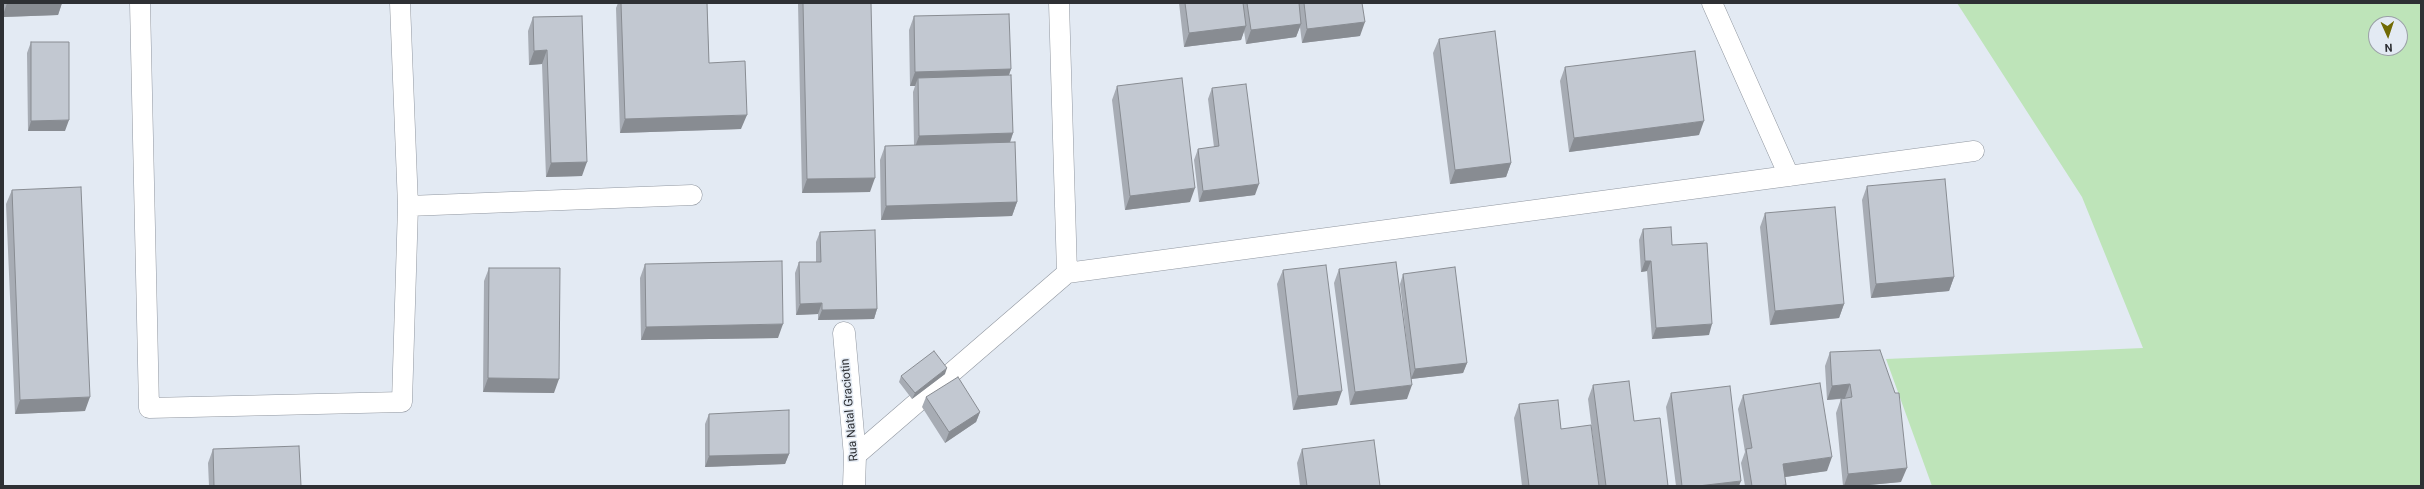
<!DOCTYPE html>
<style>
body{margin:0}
#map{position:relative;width:2424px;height:489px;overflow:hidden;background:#e3eaf3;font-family:Roboto,sans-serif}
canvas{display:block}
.frame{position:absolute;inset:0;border:4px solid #2e3034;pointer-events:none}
.north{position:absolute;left:2368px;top:16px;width:40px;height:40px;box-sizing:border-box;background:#e3eaf3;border:1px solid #9ba0a7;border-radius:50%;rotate:177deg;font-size:11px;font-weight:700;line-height:16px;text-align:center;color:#2e3034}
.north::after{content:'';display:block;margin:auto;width:14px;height:18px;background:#716a04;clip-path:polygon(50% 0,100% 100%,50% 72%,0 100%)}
</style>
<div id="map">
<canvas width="2424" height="489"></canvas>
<div class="frame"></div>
<div class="north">N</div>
</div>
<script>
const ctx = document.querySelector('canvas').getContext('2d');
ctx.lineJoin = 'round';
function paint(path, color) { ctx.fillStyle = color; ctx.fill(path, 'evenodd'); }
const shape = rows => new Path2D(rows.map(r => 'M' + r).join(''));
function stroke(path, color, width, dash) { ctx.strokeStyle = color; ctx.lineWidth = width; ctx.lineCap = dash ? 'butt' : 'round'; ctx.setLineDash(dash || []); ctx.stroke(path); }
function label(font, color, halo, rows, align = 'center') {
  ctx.font = font + ' Roboto,sans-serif'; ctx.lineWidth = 3; ctx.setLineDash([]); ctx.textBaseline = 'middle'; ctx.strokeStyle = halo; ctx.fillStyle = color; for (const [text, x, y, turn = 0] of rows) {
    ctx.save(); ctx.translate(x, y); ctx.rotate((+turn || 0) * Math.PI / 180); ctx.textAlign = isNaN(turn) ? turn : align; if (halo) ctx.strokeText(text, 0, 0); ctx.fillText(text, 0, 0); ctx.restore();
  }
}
paint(shape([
 [1957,3,2421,3,2421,486,1932,486,1886,359,2143,348,2082,197],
 [2376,24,2400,24,2400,48,2376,48]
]), '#bee4b9');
const lane = shape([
 [140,3,149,408,402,402,408,206,400,3],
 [1059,3,1067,273],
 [1712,3,1789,176],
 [408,206,692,195],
 [855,456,1067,273,1974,151]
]);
const street = shape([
 [844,333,855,456,854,486]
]);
stroke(lane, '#9197a0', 21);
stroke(street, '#9197a0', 23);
stroke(lane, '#fff', 20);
stroke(street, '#fff', 22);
paint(shape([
 [3,3,62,3,58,15,3,17],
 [618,3,707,3,709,63,741,129,620,133,616,8],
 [798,3,871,3,870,192,802,193],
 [1179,3,1362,3,1360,36,1302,43,1300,27,1296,37,1246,44,1244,31,1241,40,1184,47],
 [582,16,582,176,546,177,542,64,529,65,528,31,533,17],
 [914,16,1011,69,1009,75,1013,133,1010,143,1017,202,1012,216,881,220,880,160,885,146,914,145,913,92,915,86,910,86,909,30],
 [1439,39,1511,163,1506,177,1450,184,1433,53],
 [31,42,65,131,28,131,27,53],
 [1565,67,1699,135,1569,152,1560,81],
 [1117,86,1190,202,1125,210,1112,100],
 [1212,88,1255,195,1199,202,1194,160,1198,149,1214,147,1208,99],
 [1867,186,1954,277,1949,291,1871,298,1862,200],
 [12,190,85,411,15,414,6,204],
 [1765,213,1844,304,1839,318,1770,325,1760,227],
 [1643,229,1672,245,1709,335,1652,339,1647,271,1641,272,1639,240],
 [820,232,877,309,874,319,818,320,818,314,796,315,795,273,799,262,816,262,816,242],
 [645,264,778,338,641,340,640,278],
 [489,268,554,393,483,392,484,281],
 [1339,269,1407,399,1350,405,1334,283],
 [1283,270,1337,405,1293,410,1277,284],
 [1403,274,1467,363,1463,373,1411,379,1400,284],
 [1830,352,1895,393,1901,482,1858,486,1843,486,1836,413,1841,399,1827,400,1825,366],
 [945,374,912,399,899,382,901,376],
 [1593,385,1634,421,1668,486,1599,486,1588,399],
 [1671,393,1739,486,1676,486,1666,407],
 [1743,395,1827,471,1785,477,1786,485,1786,486,1745,486,1741,463,1745,452,1738,409],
 [926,397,980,412,976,422,945,443,922,407],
 [1519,404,1561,429,1599,486,1522,486,1514,418],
 [709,414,789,454,785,464,705,467,705,424],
 [213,449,301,486,209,486,208,463],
 [1302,449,1380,486,1300,486,1297,463]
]), '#a7acb4');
paint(shape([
 [7,3,62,3,58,15,3,17,3,15],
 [1365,22,1360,36,1302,43,1307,29],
 [1301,24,1296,37,1246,44,1251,30],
 [1246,26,1241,40,1184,47,1189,33],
 [547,50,542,64,529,65,534,51],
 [1011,69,1006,83,918,78,915,86,910,86,915,72],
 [747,115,741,129,620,133,625,119],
 [69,120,65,131,28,131,31,121],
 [1704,121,1699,135,1569,152,1574,138],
 [1013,133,1008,147,914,150,919,136],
 [587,162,582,176,546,177,551,163],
 [1511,163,1506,177,1450,184,1455,170],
 [875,178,870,192,802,193,807,179],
 [1259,184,1255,195,1199,202,1203,191],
 [1195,188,1190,202,1125,210,1130,196],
 [1017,202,1012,216,881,220,886,206],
 [1645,261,1651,261,1647,271,1641,272],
 [1954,277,1949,291,1871,298,1876,284],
 [822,303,818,314,796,315,800,304],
 [1844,304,1839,318,1770,325,1775,311],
 [877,309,874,319,818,320,822,310],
 [783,324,778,338,641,340,646,327],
 [1712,324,1709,335,1652,339,1656,328],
 [1467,363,1463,373,1411,379,1415,369],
 [947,368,945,374,912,399,915,393],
 [488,378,559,379,554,393,483,392],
 [1850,384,1845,398,1827,400,1832,386],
 [1412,385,1407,399,1350,405,1355,392],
 [1342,391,1337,405,1293,410,1298,396],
 [90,397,85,411,15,414,20,400],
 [980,412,976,422,945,443,949,432],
 [789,454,785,464,705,467,709,456],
 [1832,457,1827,471,1778,478,1783,464],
 [1907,468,1901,482,1858,486,1844,486,1848,474],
 [1741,481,1739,486,1698,486]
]), '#888c92');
const building = shape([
 [621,3,707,3,709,63,745,61,747,115,625,119,621,3],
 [803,3,871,3,875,178,807,179,803,3],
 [1185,3,1243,3,1246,26,1189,33,1185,3],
 [1247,3,1299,3,1301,24,1251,30,1247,3],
 [1304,3,1362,3,1365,22,1307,29,1304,3],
 [1009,14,1011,69,915,72,914,16,1009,14],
 [582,16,587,162,551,163,547,50,534,51,533,17,582,16],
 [1495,31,1511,163,1455,170,1439,39,1495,31],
 [31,42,69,42,69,120,31,121,31,42],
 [1695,51,1704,121,1574,138,1565,67,1695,51],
 [1011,75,1013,133,919,136,918,78,1011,75],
 [1182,78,1195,188,1130,196,1117,86,1182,78],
 [1246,84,1259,184,1203,191,1198,149,1219,146,1212,88,1246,84],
 [1015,142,1017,202,886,206,885,146,1015,142],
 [1945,179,1954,277,1876,284,1867,186,1945,179],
 [81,187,90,397,20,400,12,190,81,187],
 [1835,207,1844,304,1775,311,1765,213,1835,207],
 [1671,227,1672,245,1707,243,1712,324,1656,328,1651,261,1645,261,1643,229,1671,227],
 [875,230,877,309,822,310,822,303,800,304,799,262,821,262,820,232,875,230],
 [782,261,783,324,646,327,645,264,782,261],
 [1396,262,1412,385,1355,392,1339,269,1396,262],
 [1326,265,1342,391,1298,396,1283,270,1326,265],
 [1455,267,1467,363,1415,369,1403,274,1455,267],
 [489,268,560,268,559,379,488,378,489,268],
 [1880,350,1895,393,1899,393,1907,468,1848,474,1841,399,1852,397,1850,384,1832,386,1830,352,1880,350],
 [934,351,947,368,915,393,901,376,934,351],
 [958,377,980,412,949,432,926,397,958,377],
 [1629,381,1634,421,1660,418,1668,486,1606,486,1593,385,1629,381],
 [1820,383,1832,457,1783,464,1786,485,1778,486,1752,486,1746,449,1752,448,1743,395,1820,383],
 [1730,386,1741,481,1698,486,1682,486,1671,393,1730,386],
 [1558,400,1561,429,1591,425,1599,486,1529,486,1519,404,1558,400],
 [789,410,789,454,709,456,709,414,789,410],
 [1374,440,1380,486,1307,486,1302,449,1374,440],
 [299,446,301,486,214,486,213,449,299,446]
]);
paint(building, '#c2c8d1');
stroke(building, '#888c92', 1);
label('12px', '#2e3034', '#e3eaf3', [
 ["Rua Natal Graciotin",850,410,-95]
]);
</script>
